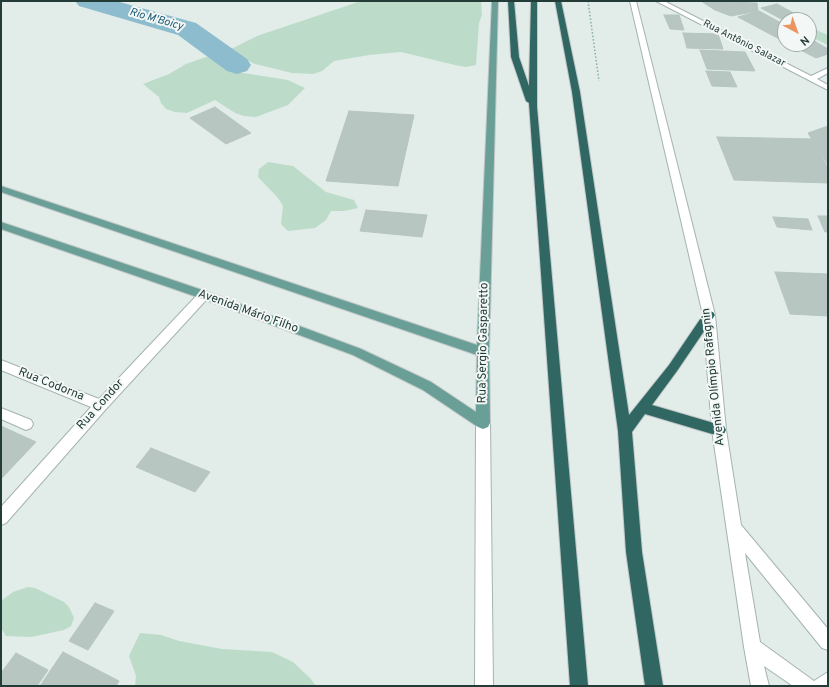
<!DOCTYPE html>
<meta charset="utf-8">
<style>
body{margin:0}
#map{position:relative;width:829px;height:687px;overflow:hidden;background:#e2ece9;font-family:Overpass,sans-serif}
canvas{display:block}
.frame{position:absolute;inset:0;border:2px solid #233c38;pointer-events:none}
.north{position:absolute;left:777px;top:12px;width:40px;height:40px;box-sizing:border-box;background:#f3f8f6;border:1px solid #a0adaa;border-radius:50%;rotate:139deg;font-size:11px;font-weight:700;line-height:16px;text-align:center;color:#233c38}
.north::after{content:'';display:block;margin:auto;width:14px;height:18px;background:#eb9461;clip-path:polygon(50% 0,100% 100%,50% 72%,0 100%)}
</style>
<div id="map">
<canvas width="829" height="687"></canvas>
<div class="frame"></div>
<div class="north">N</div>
</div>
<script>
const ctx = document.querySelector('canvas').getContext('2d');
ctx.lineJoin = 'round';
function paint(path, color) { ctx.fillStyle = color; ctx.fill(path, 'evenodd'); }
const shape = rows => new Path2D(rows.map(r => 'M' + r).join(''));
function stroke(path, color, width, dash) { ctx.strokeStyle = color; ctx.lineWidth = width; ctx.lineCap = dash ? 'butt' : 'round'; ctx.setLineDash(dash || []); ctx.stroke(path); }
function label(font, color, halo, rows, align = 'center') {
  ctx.font = font + ' Overpass,sans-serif'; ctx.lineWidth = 4; ctx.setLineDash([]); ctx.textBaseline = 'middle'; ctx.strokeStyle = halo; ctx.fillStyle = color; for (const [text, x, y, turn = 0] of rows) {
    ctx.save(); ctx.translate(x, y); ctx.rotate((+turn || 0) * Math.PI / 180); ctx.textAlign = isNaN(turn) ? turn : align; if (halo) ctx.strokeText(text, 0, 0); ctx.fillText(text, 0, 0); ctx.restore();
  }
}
paint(shape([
 [361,1,481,1,482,15,479,23,476,65,466,67,455,65,401,52,369,55,334,61,322,71,313,74,292,73,255,64,240,57,231,49,257,36],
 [809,27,828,35,828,45,809,36],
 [218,56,226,59,231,68,237,72,288,80,305,88,288,105,256,117,244,116,235,113,215,100,187,113,175,112,166,109,161,103,159,97,143,84,169,74,186,64,206,57],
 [268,162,293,166,326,192,354,200,358,208,344,211,331,211,326,220,315,228,288,231,281,224,283,206,278,198,258,177,259,169],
 [28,587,35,588,64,602,69,607,74,618,71,626,64,630,31,637,6,636,1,628,1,601,13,592],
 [140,633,161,635,179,641,222,649,272,652,293,662,310,678,316,686,135,686,136,676,129,656]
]), '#bcdcc9');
paint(shape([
 [75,1,116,1,196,23,247,59,251,65,247,71,237,74,227,71,178,35,79,6,75,1]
]), '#8dbcce');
const building = shape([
 [701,1,757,3,758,11,731,16,715,10,701,1],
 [777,4,799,16,783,20,761,8,777,4],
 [759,11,785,25,785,42,738,17,759,11],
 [664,15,679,15,684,30,670,29,664,15],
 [683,33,718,34,723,49,687,48,683,33],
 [809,38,828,49,828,54,816,58,789,44,809,44,809,38],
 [700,50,745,52,755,71,707,69,700,50],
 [706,71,730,72,737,87,712,86,706,71],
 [215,107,251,133,226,144,190,118,215,107],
 [349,111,414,115,398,186,326,181,349,111],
 [828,126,828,132,826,133,828,136,828,165,808,133,828,126],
 [717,137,812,139,828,168,828,183,734,180,717,137],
 [366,210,427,215,422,237,360,231,366,210],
 [818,216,828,216,828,232,825,232,818,216],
 [773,217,808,219,812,230,777,227,773,217],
 [775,272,828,274,828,316,790,314,775,272],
 [1,426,36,442,1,479,1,426],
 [151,448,210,472,195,492,136,467,151,448],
 [95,603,114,611,88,650,69,641,95,603],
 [63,652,119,681,116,686,40,686,63,652],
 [16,653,48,670,37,686,1,686,1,673,16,653]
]);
paint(building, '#b8c6c2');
stroke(building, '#b5c5c0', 1);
const minor = shape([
 [630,1,636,1,715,315,726,430,741,525,828,629,828,650,822,648,745,553,760,642,814,681,828,672,828,686,793,686,764,666,769,686,751,686,744,647,712,430,703,315,630,1],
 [656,1,664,1,811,76,828,68,828,73,817,79,828,85,828,90,656,1],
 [204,291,208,292,210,295,208,298,106,409,6,523,1,525,1,507,91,407,1,370,1,360,99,399,200,292,204,291],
 [1,408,31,420,33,424,31,428,26,430,1,419,1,408],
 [483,417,488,419,490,423,493,686,475,686,476,423,478,419,483,417]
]);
const major = shape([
 [492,1,498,1,489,352,490,423,488,427,483,429,478,427,423,390,353,355,200,298,1,229,1,222,208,292,361,349,431,382,476,412,477,355,1,192,1,186,477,345,492,1]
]);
const highway = shape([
 [508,1,514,1,519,57,529,86,531,1,537,1,537,107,588,686,570,686,529,103,526,101,511,57,508,1],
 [555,1,561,1,580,92,629,415,669,365,705,312,709,311,713,312,715,315,677,371,652,405,724,426,726,430,724,434,719,436,645,414,632,432,642,552,663,686,645,686,626,552,618,431,572,92,555,1]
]);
stroke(minor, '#a5b4b0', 2);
stroke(major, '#c1c8c7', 2);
stroke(highway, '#c1c8c7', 2);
stroke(shape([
 [588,1,599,81]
]), '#84aea6', 1.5, [1.5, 2]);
paint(minor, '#fff');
paint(major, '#699f97');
paint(highway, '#306762');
label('10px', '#233c38', '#f3f8f6', [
 ["Rua Antônio Salazar",744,44,27]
]);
label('italic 11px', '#205c75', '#f3f8f6', [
 ["Rio M'Boicy",156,20,16]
]);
label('12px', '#233c38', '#f3f8f6', [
 ["Avenida Mário Filho",248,312,20],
 ["Rua Sergio Gasparetto",484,343,-89],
 ["Avenida Olímpio Rafagnin",714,377,-96],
 ["Rua Codorna",51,385,22],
 ["Rua Condor",101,405,-48]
]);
</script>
